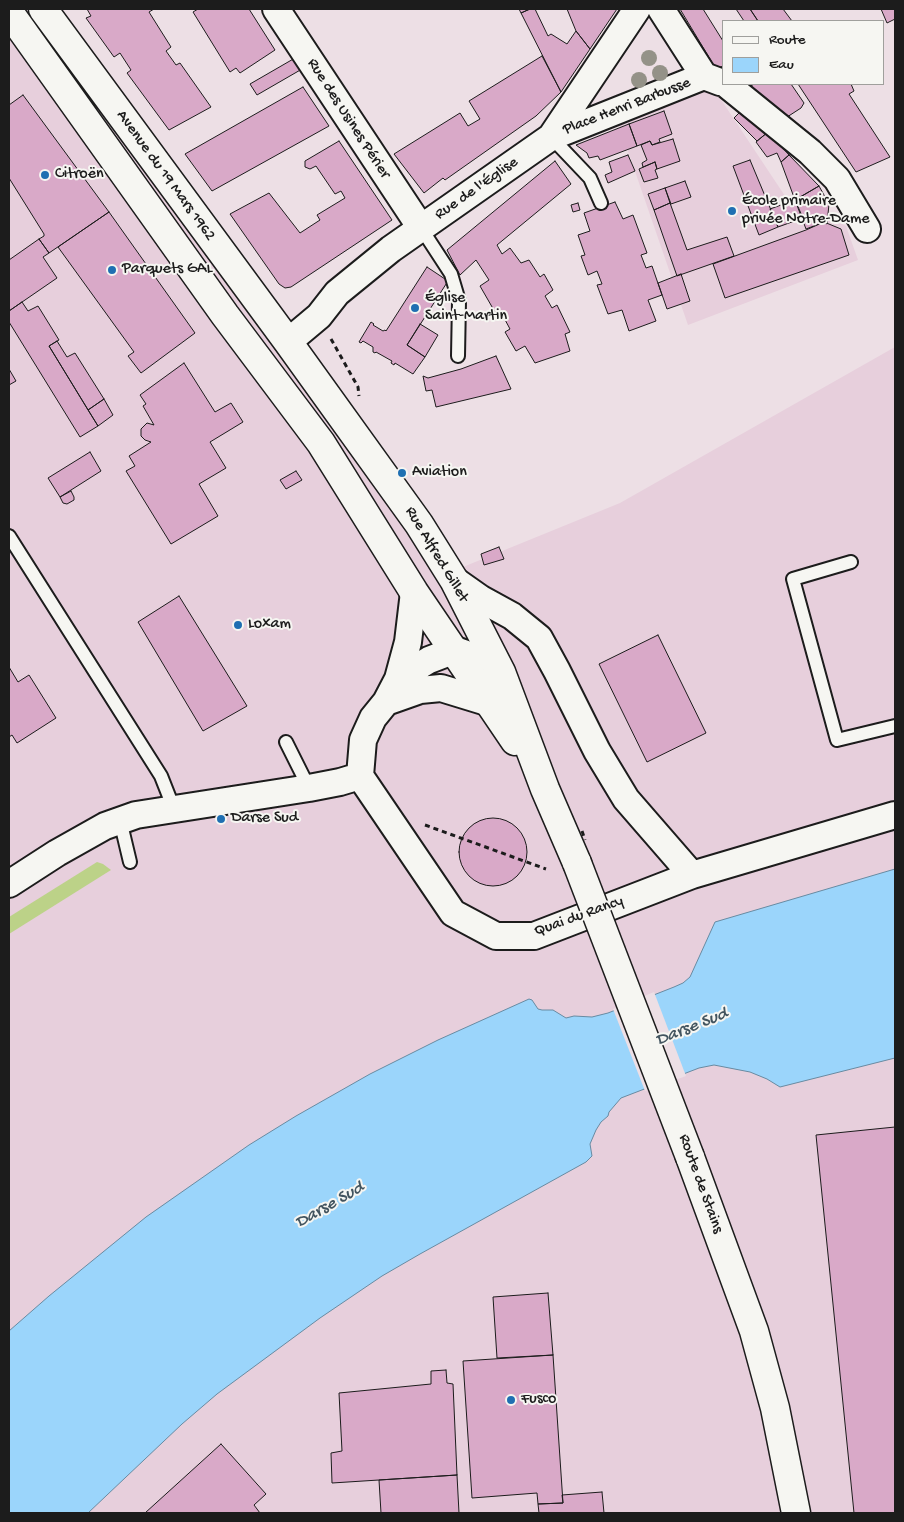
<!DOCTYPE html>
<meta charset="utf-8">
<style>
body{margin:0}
#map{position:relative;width:904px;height:1522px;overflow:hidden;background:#eddfe5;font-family:"Gochi Hand",sans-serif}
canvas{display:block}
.frame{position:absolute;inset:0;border:10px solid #1c1c1c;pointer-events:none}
.legend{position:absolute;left:722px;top:20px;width:162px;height:65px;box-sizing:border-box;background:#f6f6f2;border:1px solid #9f9f9c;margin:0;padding:6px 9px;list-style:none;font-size:15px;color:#1c1c1c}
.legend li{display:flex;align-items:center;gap:10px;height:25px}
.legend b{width:25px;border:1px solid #9f9f9c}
</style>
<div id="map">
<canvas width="904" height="1522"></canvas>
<div class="frame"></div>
<ul class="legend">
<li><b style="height:6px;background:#f6f6f2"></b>Route</li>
<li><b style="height:14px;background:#9bd5fb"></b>Eau</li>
</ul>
</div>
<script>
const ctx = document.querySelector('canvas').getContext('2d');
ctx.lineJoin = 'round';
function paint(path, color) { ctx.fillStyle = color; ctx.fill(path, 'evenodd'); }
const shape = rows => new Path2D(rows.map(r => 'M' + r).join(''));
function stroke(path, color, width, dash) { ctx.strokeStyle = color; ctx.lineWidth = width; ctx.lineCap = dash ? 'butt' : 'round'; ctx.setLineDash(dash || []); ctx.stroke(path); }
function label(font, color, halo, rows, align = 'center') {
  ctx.font = font + ' "Gochi Hand",sans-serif'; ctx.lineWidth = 4; ctx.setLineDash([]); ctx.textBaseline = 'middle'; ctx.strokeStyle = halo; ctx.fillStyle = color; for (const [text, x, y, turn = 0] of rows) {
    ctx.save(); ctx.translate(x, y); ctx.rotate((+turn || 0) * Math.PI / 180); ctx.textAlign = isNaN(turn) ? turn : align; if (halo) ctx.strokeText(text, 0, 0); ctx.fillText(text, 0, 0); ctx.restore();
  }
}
paint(shape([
 [9,9,29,9,458,569,620,503,895,347,895,1513,9,1513],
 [712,86,785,196,846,226,858,260,688,325,618,122]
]), '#e7cfdc');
paint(shape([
 [97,862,103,864,111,870,9,934,9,917]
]), '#bcd288');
const water = shape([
 [895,869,895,1058,780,1087,767,1079,750,1072,714,1065,699,1068,621,1098,609,1112,608,1116,601,1122,596,1130,590,1144,592,1156,586,1162,420,1254,382,1276,320,1318,217,1394,182,1424,88,1513,9,1513,9,1331,49,1296,146,1217,249,1145,296,1116,370,1074,438,1040,529,999,532,1000,538,1009,542,1010,553,1010,566,1018,574,1016,592,1017,608,1013,674,987,683,983,690,977,715,922,895,869]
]);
paint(water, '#9bd5fb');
stroke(water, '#688ba2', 1);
paint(shape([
 [654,992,686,1076,645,1091,613,1009]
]), '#eddfe5');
const building = shape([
 [87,9,154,9,149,12,171,47,166,51,176,65,180,63,211,107,169,130,127,73,131,70,120,53,114,57,86,18,91,16,87,9],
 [198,9,249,9,275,50,240,73,236,68,230,72,193,12,198,9],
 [519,9,530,9,521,13,519,9],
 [530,9,535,9,548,36,551,34,567,44,576,31,590,49,561,92,521,13,530,9],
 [567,9,617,9,590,49,576,31,567,9],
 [680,9,703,9,723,41,723,66,716,69,680,9],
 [736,9,750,9,758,21,744,21,736,9],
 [750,9,783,9,792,21,758,21,750,9],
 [881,9,895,9,895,19,887,23,881,9],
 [542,56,561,92,536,116,445,180,443,178,424,193,394,154,460,113,468,126,480,119,469,101,542,56],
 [295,58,302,69,257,95,250,84,295,58],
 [754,84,791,84,804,103,801,108,784,119,745,90,754,84],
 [798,84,851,84,854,91,849,94,890,157,856,172,798,84],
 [303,87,329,126,212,191,185,154,303,87],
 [23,95,109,212,49,253,39,239,44,236,44,234,9,178,9,105,23,95],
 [743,109,768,132,757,141,734,118,743,109],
 [664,111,672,134,659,139,660,142,652,145,650,141,637,146,629,124,664,111],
 [629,124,637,146,600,160,598,156,589,158,587,153,576,145,629,124],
 [768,132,789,155,781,162,777,153,767,157,756,142,768,132],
 [673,139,680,161,657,169,655,162,643,167,642,163,647,160,641,145,650,141,652,145,673,139],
 [339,141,392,220,291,287,285,288,279,284,230,214,269,193,300,233,320,220,317,215,345,198,341,191,335,194,316,166,310,169,305,167,305,161,339,141],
 [628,155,635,171,608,183,605,175,612,172,609,162,628,155],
 [789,155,819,186,795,200,781,162,789,155],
 [750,160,778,227,759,235,733,166,750,160],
 [555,161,571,184,497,245,502,254,510,248,521,263,529,260,540,277,544,274,553,290,545,296,552,308,557,305,570,332,565,334,570,351,535,363,525,346,516,351,505,332,510,329,503,316,499,319,480,286,489,280,476,260,460,275,447,250,555,161],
 [655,162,657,169,655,170,658,178,644,182,639,169,655,162],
 [685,181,691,197,671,204,665,188,685,181],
 [819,186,829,204,827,224,824,222,806,229,795,200,819,186],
 [665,188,670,203,654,210,648,194,665,188],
 [795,200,803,218,778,227,770,209,795,200],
 [615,202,623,219,633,215,647,253,641,255,646,268,652,266,662,295,648,300,656,321,629,331,622,310,608,314,597,285,602,284,597,271,588,275,581,256,585,255,578,235,590,231,584,213,615,202],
 [578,203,580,210,573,212,571,205,578,203],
 [670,203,687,250,727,237,734,256,677,276,654,210,670,203],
 [109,212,195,333,141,373,128,356,134,352,58,247,109,212],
 [824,222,841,229,849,255,725,298,713,264,806,230,824,222],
 [39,239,49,253,43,257,57,278,9,311,9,260,39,239],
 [427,267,448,281,407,345,425,357,413,374,395,363,394,365,391,363,392,361,376,352,375,353,373,352,373,347,363,341,361,343,359,342,371,322,374,324,373,325,383,331,385,330,386,331,427,267],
 [681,274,690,301,667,309,658,283,681,274],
 [22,302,28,311,38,306,59,340,49,346,98,426,80,437,9,322,9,311,22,302],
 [420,324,438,335,425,357,407,345,420,324],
 [57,341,67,357,75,353,104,399,88,410,49,346,57,341],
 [496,356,511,389,436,407,432,390,426,391,423,376,428,378,461,369,496,356],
 [184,363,215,412,231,403,243,422,210,442,226,468,199,484,218,516,171,544,126,471,135,466,129,456,151,442,145,440,141,436,141,429,147,423,154,425,143,406,146,404,140,395,184,363],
 [9,369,16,381,9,385,9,369],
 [104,399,113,415,98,426,88,410,104,399],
 [90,452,101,471,60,497,48,478,90,452],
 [296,471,302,480,286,489,280,480,296,471],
 [71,491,74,497,74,500,67,504,63,503,60,497,71,491],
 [499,547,504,559,484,565,481,554,499,547],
 [179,596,247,706,203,731,138,622,179,596],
 [658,635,706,733,647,762,599,664,658,635],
 [9,667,18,682,29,675,56,718,17,743,12,735,9,737,9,667],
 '459 852a34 34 0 1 1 68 0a34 34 0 1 1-68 0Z',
 [895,1127,895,1513,854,1513,816,1135,895,1127],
 [548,1293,553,1355,497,1358,493,1297,548,1293],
 [553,1355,563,1503,538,1504,537,1493,472,1498,463,1361,553,1355],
 [446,1370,447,1383,453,1384,457,1475,332,1483,331,1453,342,1451,339,1393,431,1384,431,1371,446,1370],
 [221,1444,266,1494,254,1505,260,1513,145,1513,221,1444],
 [457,1475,459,1513,381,1513,379,1480,457,1475],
 [602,1492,604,1513,539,1513,538,1504,563,1503,562,1495,602,1492]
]);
paint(building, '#d9a9c8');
stroke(building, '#1c1c1c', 1);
const service = shape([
 [551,137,590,178,601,203],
 [421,228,451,274,459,301,458,356],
 [9,536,161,776,174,809],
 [851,562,793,579,837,740,895,726],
 [286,742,309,788],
 [120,820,130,862]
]);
const minor = shape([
 [276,9,421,228],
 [661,9,704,76,720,82],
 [726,84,810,152,837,179,867,229],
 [551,137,704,76],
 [288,342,319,316,337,293,391,249,551,137,637,9],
 [454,580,481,599,512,616,539,638,557,671,597,751,626,799,692,875],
 [398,679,408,642,414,592],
 [386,702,420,690,441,688,490,703],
 [360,776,453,913,496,936,534,936,692,875,895,815],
 [360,776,363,740,373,718,386,702,398,679,429,660,455,650,483,660,501,672],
 [9,884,57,853,105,826,136,815,309,788,340,782,360,776]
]);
const secondary = shape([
 [43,9,288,342,419,524,454,580,501,672,545,789,577,863],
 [9,12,225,315,321,443,414,592,515,741],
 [690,1157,754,1331,775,1408,796,1513]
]);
stroke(service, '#1c1c1c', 16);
stroke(minor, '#1c1c1c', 30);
stroke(secondary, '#1c1c1c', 31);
stroke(shape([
 [331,339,358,387,359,396],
 [425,825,546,869]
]), '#1c1c1c', 3, [5, 4]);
stroke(service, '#f6f6f2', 12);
stroke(minor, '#f6f6f2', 26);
stroke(secondary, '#f6f6f2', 28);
const secondaryBridge = shape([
 [577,863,690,1157]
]);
stroke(secondaryBridge, '#1c1c1c', 31, []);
stroke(shape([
 [582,831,585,840]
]), '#1c1c1c', 3, [5, 4]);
stroke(secondaryBridge, '#f6f6f2', 28);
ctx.fillStyle = '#949288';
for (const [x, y] of [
 [649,58],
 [660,73],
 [639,80]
]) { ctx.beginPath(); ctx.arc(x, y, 8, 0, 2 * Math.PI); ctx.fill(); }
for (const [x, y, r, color] of [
 [45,175,5,"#1f6fb2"],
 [732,211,5,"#1f6fb2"],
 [112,270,5,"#1f6fb2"],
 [415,308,5,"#1f6fb2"],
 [402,473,5,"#1f6fb2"],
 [238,625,5,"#1f6fb2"],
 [221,819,5,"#1f6fb2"],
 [511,1400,5,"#1f6fb2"]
]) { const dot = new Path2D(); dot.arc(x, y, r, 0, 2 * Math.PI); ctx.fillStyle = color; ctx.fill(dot); stroke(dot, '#f6f6f2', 2); }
label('16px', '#1c1c1c', '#f6f6f2', [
 ["Place Henri Barbusse",627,107,-21],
 ["Rue des Usines Périer",348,119,57],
 ["Avenue du 19 Mars 1962",165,176,54],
 ["Rue de l'Église",477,189,-35],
 ["Rue Alfred Gillet",436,555,59],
 ["Quai du Rancy",579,917,-20],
 ["Route de Stains",700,1184,70]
]);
label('16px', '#1c1c1c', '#f6f6f2', [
 ["Citroën",55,175],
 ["École primaire",742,202],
 ["privée Notre-Dame",742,220],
 ["Parquets GAL",122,270],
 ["Église",425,299],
 ["Saint-Martin",425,317],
 ["Aviation",412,473],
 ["Loxam",248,625],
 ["Darse Sud",231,819],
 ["Fusco",521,1400]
], 'left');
label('italic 18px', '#42545f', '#f6f6f2', [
 ["Darse Sud",692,1028,-22],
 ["Darse Sud",330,1206,-30]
]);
</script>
